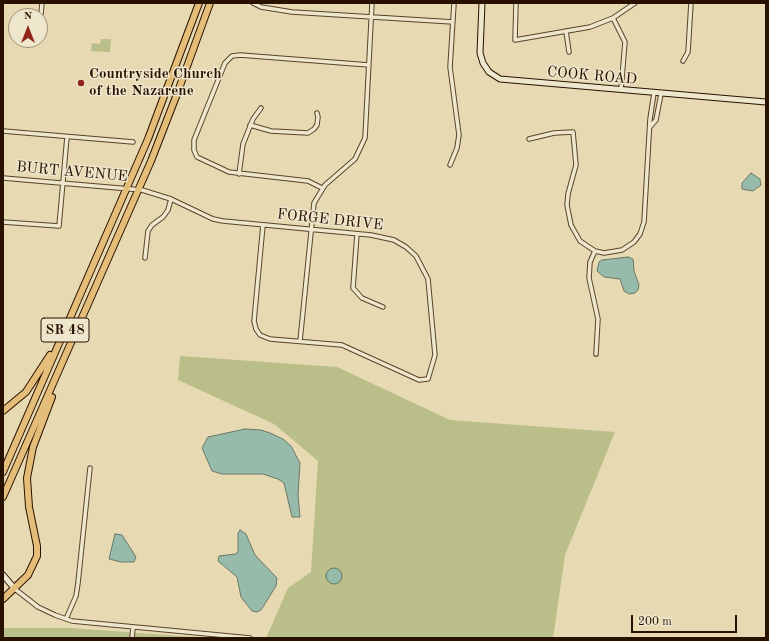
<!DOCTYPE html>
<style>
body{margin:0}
#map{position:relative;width:769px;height:641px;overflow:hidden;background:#e7dab2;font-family:"Old Standard TT",serif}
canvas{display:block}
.frame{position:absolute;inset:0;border:4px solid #291100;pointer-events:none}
.north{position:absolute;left:8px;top:8px;width:40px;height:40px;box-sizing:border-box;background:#efe7cd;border:1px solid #a0917b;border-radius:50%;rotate:0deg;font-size:11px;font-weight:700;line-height:16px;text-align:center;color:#291100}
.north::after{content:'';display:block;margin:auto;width:14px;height:18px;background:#8f2418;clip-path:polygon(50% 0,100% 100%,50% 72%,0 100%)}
.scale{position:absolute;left:631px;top:615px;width:106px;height:18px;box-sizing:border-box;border:2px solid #291100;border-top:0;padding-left:5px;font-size:12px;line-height:14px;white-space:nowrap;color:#291100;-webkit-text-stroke:3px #efe7cd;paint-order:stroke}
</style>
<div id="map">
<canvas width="769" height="641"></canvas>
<div class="frame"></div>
<div class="north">N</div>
<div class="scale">200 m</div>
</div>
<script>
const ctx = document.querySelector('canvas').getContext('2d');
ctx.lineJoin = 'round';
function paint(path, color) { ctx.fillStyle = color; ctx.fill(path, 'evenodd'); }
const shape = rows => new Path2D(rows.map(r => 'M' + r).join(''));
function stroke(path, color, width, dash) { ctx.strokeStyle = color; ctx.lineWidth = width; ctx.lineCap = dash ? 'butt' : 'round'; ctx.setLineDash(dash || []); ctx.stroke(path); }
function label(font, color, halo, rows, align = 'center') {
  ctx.font = font + ' "Old Standard TT",serif'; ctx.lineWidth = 3; ctx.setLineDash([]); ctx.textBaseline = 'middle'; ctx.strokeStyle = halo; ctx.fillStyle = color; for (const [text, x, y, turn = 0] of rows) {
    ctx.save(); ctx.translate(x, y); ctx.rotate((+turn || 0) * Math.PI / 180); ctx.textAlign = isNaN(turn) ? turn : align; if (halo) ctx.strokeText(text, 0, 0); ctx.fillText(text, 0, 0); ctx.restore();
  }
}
paint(shape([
 [101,39,111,39,110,52,91,51,92,43,100,44],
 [180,356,337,367,450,420,615,432,565,555,553,638,266,638,288,588,311,572,318,461,274,424,178,380],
 [3,628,70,628,210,638,3,638]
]), '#babe89');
const water = shape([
 [751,173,760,179,761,185,753,191,742,189,742,183,751,173],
 [628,257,633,259,634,271,639,285,638,290,635,293,629,294,624,291,620,279,604,277,597,271,599,262,602,260,628,257],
 [245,429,261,430,270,433,283,439,291,446,300,463,298,495,300,517,292,517,284,483,278,479,263,474,222,474,212,471,202,448,208,437,245,429],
 [240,530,246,534,255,555,277,578,276,586,261,610,257,612,252,611,241,597,237,577,218,561,219,556,235,554,238,552,238,533,240,530],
 [115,534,122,535,136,557,134,562,121,562,109,559,115,534],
 '326 576a8 8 0 1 1 16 0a8 8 0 1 1-16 0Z'
]);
paint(water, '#97bbaa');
stroke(water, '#6b7766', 1);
const street = shape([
 [253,3,261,7,292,12,453,22],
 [516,3,515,40,590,27,613,18,635,3],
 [41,14,42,3],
 [613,18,625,42,621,90],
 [566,31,569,52],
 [683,61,688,52,691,3],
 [250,125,271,131,308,133,314,129,317,125,318,117,317,113],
 [650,127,656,120,661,94],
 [3,131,133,142],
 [529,139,554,133,573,132,576,165,568,194,567,205,571,225,580,241,595,251,604,253,622,250,634,242,640,234,644,222,650,119,654,93],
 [450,165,457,148,459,135,450,67,454,3],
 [239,174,243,144,253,119,261,108],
 [3,178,142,190,171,199,213,219,223,221,371,235,394,240,406,247,416,256,428,279,435,355,428,379,419,380,342,345,270,339,260,335,256,329,254,321,263,225],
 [322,188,308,181,229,172,197,157,194,150,194,140,225,63,232,56,240,55,369,65],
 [3,222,59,226,67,137],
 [357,234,353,288,362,298,383,307],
 [595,251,590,262,589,278,598,319,596,354],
 [145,258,148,231,152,225,163,217,168,210,171,199],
 [300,341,314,203,325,185,355,159,365,138,372,3],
 [15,589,38,607,55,615,72,621,250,638],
 [66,619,76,596,78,583,90,468],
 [132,638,133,628]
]);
const secondary = shape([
 [482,3,480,53,483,63,489,72,500,79,766,102],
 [3,575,15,589]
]);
const highway = shape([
 [3,411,26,392,50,355],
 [3,472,148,139,199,3],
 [3,497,151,161,177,94,210,3],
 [3,599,28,575,37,556,37,546,29,507,27,478,33,447,52,397]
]);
stroke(street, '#58432c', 5.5);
stroke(secondary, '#291100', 7);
stroke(highway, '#291100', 8);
stroke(street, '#efe7cd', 3.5);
stroke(secondary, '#efe7cd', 5);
stroke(highway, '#e4bd79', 6);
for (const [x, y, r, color] of [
 [81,83,4,"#8f2418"]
]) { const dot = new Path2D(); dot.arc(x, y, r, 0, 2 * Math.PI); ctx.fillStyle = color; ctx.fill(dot); stroke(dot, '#efe7cd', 1.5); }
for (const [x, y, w] of [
 [65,330,48]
]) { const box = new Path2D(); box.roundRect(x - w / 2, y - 12, w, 24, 3); ctx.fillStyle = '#efe7cd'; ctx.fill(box); stroke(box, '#291100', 1); }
label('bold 14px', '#291100', null, [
 ["SR 48",65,330]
]);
label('bold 15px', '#291100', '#efe7cd', [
 ["Countryside Church",89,74],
 ["of the Nazarene",89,91]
], 'left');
label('15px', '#291100', '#efe7cd', [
 ["COOK ROAD",592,76,5],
 ["BURT AVENUE",72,172,5],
 ["FORGE DRIVE",330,220,6]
]);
</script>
